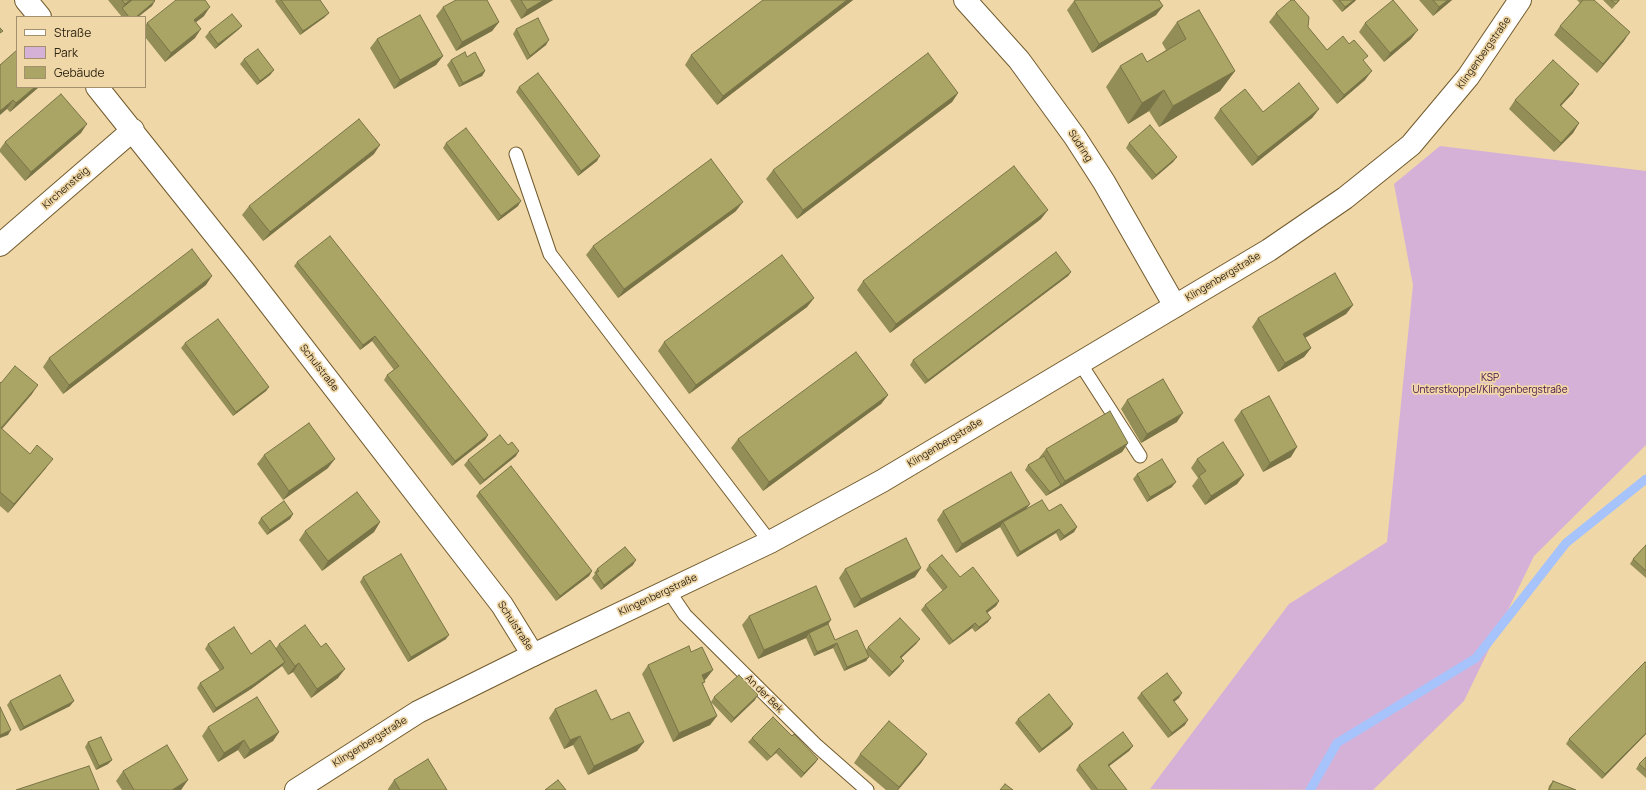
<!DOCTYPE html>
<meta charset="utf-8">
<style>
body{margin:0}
#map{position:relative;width:1646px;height:790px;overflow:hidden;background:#f0d7a7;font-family:Manrope,sans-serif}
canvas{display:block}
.legend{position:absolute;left:16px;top:16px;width:130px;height:72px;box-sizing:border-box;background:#f0d7a7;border:1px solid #a3906c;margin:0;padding:5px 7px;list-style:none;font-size:12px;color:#302614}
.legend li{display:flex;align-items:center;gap:8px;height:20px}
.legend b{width:20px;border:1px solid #a3906c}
</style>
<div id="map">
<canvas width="1646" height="790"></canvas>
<ul class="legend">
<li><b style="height:5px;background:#fff"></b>Straße</li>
<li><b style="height:11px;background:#d5b1d8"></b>Park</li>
<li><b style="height:11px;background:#aba565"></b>Gebäude</li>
</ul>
</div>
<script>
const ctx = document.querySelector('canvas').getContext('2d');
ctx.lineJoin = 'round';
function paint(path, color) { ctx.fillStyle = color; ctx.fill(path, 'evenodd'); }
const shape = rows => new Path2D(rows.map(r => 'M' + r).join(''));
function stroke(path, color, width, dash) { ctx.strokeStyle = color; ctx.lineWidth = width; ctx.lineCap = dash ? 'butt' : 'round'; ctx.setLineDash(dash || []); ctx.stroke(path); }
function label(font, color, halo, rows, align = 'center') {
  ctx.font = font + ' Manrope,sans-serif'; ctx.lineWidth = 3.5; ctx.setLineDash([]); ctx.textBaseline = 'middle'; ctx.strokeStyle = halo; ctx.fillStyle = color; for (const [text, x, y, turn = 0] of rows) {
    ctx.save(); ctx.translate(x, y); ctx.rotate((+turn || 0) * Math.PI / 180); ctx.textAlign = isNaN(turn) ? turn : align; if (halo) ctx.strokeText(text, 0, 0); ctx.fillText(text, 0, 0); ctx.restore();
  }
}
paint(shape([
 [1440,146,1646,171,1646,445,1534,556,1464,701,1373,790,1150,789,1289,604,1387,542,1413,285,1394,184]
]), '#d5b1d8');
stroke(shape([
 [1310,790,1337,743,1476,658,1566,543,1646,479]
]), '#a7c3fb', 9);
const service = shape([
 [516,154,550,254,770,542],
 [1080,363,1140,456],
 [668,590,685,615,817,746,867,790]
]);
const minor = shape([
 [26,0,40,17],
 [965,0,1019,60,1075,137,1104,182,1175,306],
 [97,87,244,271,502,605,533,655],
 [0,245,133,130]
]);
const tertiary = shape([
 [296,790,418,712,533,655,770,542,882,481,1269,250,1345,198,1411,145,1468,77,1520,0]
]);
stroke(service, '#715b2e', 15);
stroke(minor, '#715b2e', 24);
stroke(tertiary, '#715b2e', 24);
stroke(service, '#fff', 13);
stroke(minor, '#fff', 22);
stroke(tertiary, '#fff', 22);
paint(shape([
 [108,0,154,0,152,6,138,17,122,17],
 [276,0,320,0,325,17,300,35,275,1],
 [510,0,553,0,521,19],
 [763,0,853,0,717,105,685,65,691,55],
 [1332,0,1356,0,1354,2,1342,12],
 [1419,0,1452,0,1433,16],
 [1577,0,1595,0,1594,1,1624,41,1597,73,1554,35,1560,26,1580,3],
 [1603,0,1620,0,1612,9],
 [1074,1,1163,6,1156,15,1092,53,1067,10],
 [443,7,499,22,492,31,456,51,436,16],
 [1276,13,1308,27,1327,50,1364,62,1365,80,1337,104,1269,22],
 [204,16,196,22,195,38,165,62,145,37,145,26,147,23],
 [1177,22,1235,71,1220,91,1159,127,1149,111,1128,124,1106,87,1120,66,1147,62,1166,50,1162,43],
 [1365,23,1411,39,1384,62,1359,32],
 [242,26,238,30,215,49,205,37,209,32],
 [516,29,546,45,527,60,513,34],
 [377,39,443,56,436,65,394,89,370,48],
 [467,57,485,71,482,76,459,87,447,65,451,60],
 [244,59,274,70,270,75,257,85,240,64],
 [17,87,39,87,10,112,7,109],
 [519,87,597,161,578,176,516,92],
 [958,93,952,102,797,219,766,179,773,170],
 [1573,93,1561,106,1579,123,1573,133,1554,152,1509,109,1515,100],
 [1220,109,1263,112,1319,109,1312,118,1252,166,1214,118],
 [81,133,25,181,0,152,0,149,5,142],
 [446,143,518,206,498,221,443,148],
 [1129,143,1177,157,1173,162,1152,180,1126,148],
 [374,154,263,241,242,215,249,206],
 [736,211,618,298,586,255,593,246],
 [1041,219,890,333,857,290,863,281],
 [297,262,488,435,485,440,452,466,384,380,387,375,394,370,372,341,360,350,294,266],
 [1071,272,1068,276,925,384,910,365,913,360],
 [206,285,63,394,43,367,49,358],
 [814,298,807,307,689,394,658,351,664,342],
 [1353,305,1346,314,1305,338,1311,348,1304,357,1278,372,1252,327,1258,318],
 [185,343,269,387,266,391,233,416,181,348],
 [0,382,32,394,2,429,46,468,8,513,0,506],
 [888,395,881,404,763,491,731,448,738,439],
 [1127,400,1177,422,1141,443,1121,409],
 [1241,411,1291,457,1263,472,1234,420],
 [1128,443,1122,452,1046,496,1025,470,1028,465,1040,459,1039,458,1046,449],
 [264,455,328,468,283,500,257,464],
 [516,456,480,485,464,465,468,460],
 [1197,459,1244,475,1237,484,1205,505,1192,486,1198,478,1191,468],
 [1137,474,1172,487,1147,502,1133,479],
 [479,492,592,571,589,576,556,601,476,496],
 [1026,509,1049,511,1077,527,1074,532,1060,541,1056,533,1017,557,1000,527,956,553,937,520,943,511],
 [293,514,290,519,267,535,258,523,261,518],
 [380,522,374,532,322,571,299,540,305,531],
 [1646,545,1646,578,1630,564,1633,559],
 [633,565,601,590,592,578,595,574,594,573,597,569],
 [929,565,960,577,999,601,996,606,987,613,988,622,975,632,972,628,949,645,921,610,925,605,943,591,926,570],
 [845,569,915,577,854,608,839,578],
 [363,577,446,639,408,662,360,582],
 [749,616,828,624,835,640,866,650,868,647,920,639,916,644,901,658,900,666,889,677,869,656,866,661,844,671,833,648,814,656,806,638,758,659,742,625],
 [208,644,251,654,276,648,279,644,338,678,311,698,293,672,288,675,282,666,251,689,213,713,197,688,200,683,220,671,205,649],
 [691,652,706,679,704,680,703,685,717,716,710,725,673,742,642,674,648,665],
 [1646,663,1646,734,1602,779,1566,744,1569,739],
 [1141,693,1179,698,1174,701,1185,725,1168,738,1137,698],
 [714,697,755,700,731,723,711,702],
 [10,701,70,706,20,731,7,705],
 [555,709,611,720,644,742,637,751,588,775,573,745,564,749,549,718],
 [1018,719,1073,724,1070,729,1039,753,1015,723],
 [208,727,279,732,273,741,244,759,238,750,218,762,202,736],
 [792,736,818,759,815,763,801,778,776,753,767,761,748,742,752,738],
 [88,742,112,760,108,764,96,770,85,747],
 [1133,746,1129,751,1109,766,1127,790,1091,790,1076,770,1079,765],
 [860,754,927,754,921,763,898,790,886,790,854,763],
 [1646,757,1646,778,1636,769,1639,764],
 [123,771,182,790,122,790,116,781],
 [394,780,447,790,388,790,388,789],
 [1553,781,1576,790,1548,790,1549,786]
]), '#938e57');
paint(shape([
 [130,0,134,0,122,8,125,4],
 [544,0,553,0,521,19,527,10],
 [847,0,853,0,717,105,723,96],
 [1354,0,1356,0,1354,2,1342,12,1345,7],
 [1448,0,1452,0,1433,16,1439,7],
 [155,1,152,6,138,17,136,17],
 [1163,6,1156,15,1092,53,1099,44],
 [210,7,204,16,187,29,194,20],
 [329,13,325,17,300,35,303,31],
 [499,22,492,31,456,51,462,42],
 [242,26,238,30,215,49,218,44],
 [201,29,195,38,165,62,171,53],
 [1418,30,1411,39,1384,62,1390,53],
 [1630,32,1624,41,1597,73,1603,64],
 [549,40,546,45,527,60,530,56],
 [443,56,436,65,394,89,400,80],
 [274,70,270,75,257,85,260,81],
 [485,71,482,76,459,87,463,83],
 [1235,71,1220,91,1159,127,1173,106],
 [1372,71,1365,80,1337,104,1344,95],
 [1579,84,1573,93,1553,114,1560,105],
 [35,87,39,87,10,112,16,103],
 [1164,90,1149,111,1128,124,1142,103],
 [958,93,952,102,797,219,803,210],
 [13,100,7,109,0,115,0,111],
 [1319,109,1312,118,1252,166,1258,157],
 [1579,123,1573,133,1554,152,1561,143],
 [87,124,81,133,25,181,31,172],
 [380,145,374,154,263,241,270,232],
 [600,156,597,161,578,176,581,171],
 [1177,157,1173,162,1152,180,1156,175],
 [521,201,518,206,498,221,501,216],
 [743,202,736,211,618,298,624,289],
 [1048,210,1041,219,890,333,896,324],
 [1071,272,1068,276,925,384,928,380],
 [212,276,206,285,63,394,69,385],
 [814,298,807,307,689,394,696,385],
 [1353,305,1346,314,1296,343,1303,334],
 [375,336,372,341,360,350,363,345],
 [1311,348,1304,357,1278,372,1285,363],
 [38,385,32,394,0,431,0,430],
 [269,387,266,391,233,416,236,412],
 [888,395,881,404,763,491,769,482],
 [1183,413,1177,422,1141,443,1147,434],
 [488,435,485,440,452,466,455,461],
 [1128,443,1122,452,1046,496,1050,492,1061,485,1065,481],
 [1297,447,1291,457,1263,472,1270,463],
 [519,451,516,456,480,485,484,480],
 [53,459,46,468,8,513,14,504],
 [335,459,328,468,283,500,289,491],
 [1244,475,1237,484,1205,505,1211,496],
 [1176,482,1172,487,1147,502,1150,497],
 [1030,504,1023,513,1003,522,1000,527,956,553,962,544],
 [293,514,290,519,267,535,270,530],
 [380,522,374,532,322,571,328,561],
 [1077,527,1074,532,1060,541,1064,536],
 [1059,529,1056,533,1017,557,1020,552],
 [636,560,633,565,601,590,604,585],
 [921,568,915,577,854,608,861,599],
 [592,571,589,576,556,601,560,596],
 [999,601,996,606,983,616,986,611],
 [991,618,988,622,975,632,979,627],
 [831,620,825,629,809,633,806,638,758,659,764,650],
 [975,623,972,628,949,645,953,641],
 [449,635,446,639,408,662,411,657],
 [920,639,916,644,897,662,900,657],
 [837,643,833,648,814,656,817,652],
 [869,657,866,661,844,671,847,667],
 [904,661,900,666,889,677,892,672],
 [285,662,282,666,251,689,213,713,216,708],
 [299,663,293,672,288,675,295,666],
 [345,669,338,678,311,698,317,689],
 [713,670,706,679,696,684,702,675],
 [1182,693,1179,698,1170,705,1173,700],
 [758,695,755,700,731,723,734,718],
 [74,701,70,706,20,731,24,727],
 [717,716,710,725,673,742,679,733],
 [1188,720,1185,725,1168,738,1172,733],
 [1073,724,1070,729,1039,753,1042,749],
 [11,730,8,735,0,738,0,735],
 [279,732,273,741,244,759,250,750],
 [1646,733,1646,734,1602,779,1605,774],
 [580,736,573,745,564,749,570,740],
 [244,740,238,750,218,762,224,753],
 [644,742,637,751,588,775,594,766],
 [1133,746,1129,751,1104,770,1108,765],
 [779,748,776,753,767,761,771,757],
 [927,754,921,763,898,790,897,790],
 [818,759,815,763,801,778,804,773],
 [112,760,108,764,96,770,99,766],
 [188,780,181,790,172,790]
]), '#787447');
const building = shape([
 [122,0,130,0,125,4,122,0],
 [132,0,154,0,155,1,136,17,129,17,122,8,132,0],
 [176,0,205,0,210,7,194,20,201,29,171,53,147,23,176,0],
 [281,0,320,0,329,13,303,31,281,0],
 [456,0,487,0,499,22,462,42,443,7,456,0],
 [521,0,544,0,527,10,521,0],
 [763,0,847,0,723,96,691,55,763,0],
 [1076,0,1159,0,1163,6,1099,44,1074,1,1076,0],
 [1291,0,1294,0,1309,17,1308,27,1327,50,1343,36,1349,44,1354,40,1368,56,1363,60,1372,71,1344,95,1276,13,1291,0],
 [1339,0,1354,0,1345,7,1339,0],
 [1393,0,1418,30,1390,53,1365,23,1393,0],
 [1433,0,1448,0,1439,7,1433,0],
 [1583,0,1594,0,1630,32,1603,64,1560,26,1583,0],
 [1611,0,1619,0,1616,4,1611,0],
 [1199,10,1235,71,1173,106,1164,90,1142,103,1120,66,1142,53,1147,62,1186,39,1177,22,1199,10],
 [232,14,242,26,218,44,209,32,232,14],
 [420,15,443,56,400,80,377,39,420,15],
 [538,18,549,40,530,56,516,29,538,18],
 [0,28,3,31,0,33,0,28],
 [258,49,274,70,260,81,244,59,258,49],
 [17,50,17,87,35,87,16,103,13,100,0,111,0,65,17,50],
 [465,52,467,57,475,52,485,71,463,83,451,60,465,52],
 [928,53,958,93,803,210,773,170,928,53],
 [1553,60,1579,84,1560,105,1579,123,1561,143,1515,100,1553,60],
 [538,73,600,156,581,171,519,87,538,73],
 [1299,83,1319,109,1258,157,1220,109,1245,89,1263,112,1299,83],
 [61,94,87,124,31,172,5,142,61,94],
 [359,119,380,145,270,232,249,206,359,119],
 [1150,125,1177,157,1156,175,1129,143,1150,125],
 [466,128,521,201,501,216,446,143,466,128],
 [711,159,743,202,624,289,593,246,711,159],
 [1014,166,1048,210,896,324,863,281,1014,166],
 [330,236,488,435,455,461,387,375,399,366,388,353,375,336,363,345,297,262,330,236],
 [192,249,212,276,69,385,49,358,192,249],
 [1056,252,1071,272,928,380,913,360,1056,252],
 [782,255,814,298,696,385,664,342,782,255],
 [1335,273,1353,305,1303,334,1311,348,1285,363,1258,318,1335,273],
 [218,319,269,387,236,412,185,343,218,319],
 [856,352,888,395,769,482,738,439,856,352],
 [15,366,38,385,1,428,30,454,37,445,53,459,14,504,0,492,0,382,1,383,15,366],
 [1163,379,1183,413,1147,434,1127,400,1163,379],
 [1269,396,1297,447,1270,463,1241,411,1269,396],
 [1110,411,1128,443,1065,481,1046,449,1110,411],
 [309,423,335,459,289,491,264,455,309,423],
 [500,435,508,445,512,442,519,451,484,480,468,460,500,435],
 [1223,442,1244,475,1211,496,1199,476,1206,471,1197,459,1223,442],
 [1044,456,1061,485,1050,492,1028,465,1044,456],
 [1162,459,1176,482,1150,497,1137,474,1162,459],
 [511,466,592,571,560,596,479,492,511,466],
 [1011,472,1030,504,962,544,943,511,1011,472],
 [357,492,380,522,328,561,305,531,357,492],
 [1042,500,1049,511,1061,504,1077,527,1064,536,1059,529,1020,552,1003,522,1042,500],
 [284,501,293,514,270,530,261,518,284,501],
 [906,538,921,568,861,599,845,569,906,538],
 [1646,545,1646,571,1633,559,1646,545],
 [625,547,636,560,604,585,596,573,599,571,597,569,625,547],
 [401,554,449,635,411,657,363,577,401,554],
 [942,555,960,577,973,567,999,601,986,611,991,618,979,627,975,623,953,641,925,605,947,587,929,565,942,555],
 [816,586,831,620,764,650,749,616,816,586],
 [900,618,920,639,900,657,904,661,892,672,868,647,900,618],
 [828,624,835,640,857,630,869,657,847,667,837,643,817,652,809,633,828,624],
 [305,625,321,647,326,643,345,669,317,689,299,663,295,666,279,644,305,625],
 [234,627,251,654,270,640,285,662,254,684,216,708,200,683,224,668,208,644,234,627],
 [689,646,691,652,702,647,713,670,702,675,705,682,702,683,717,716,679,733,648,665,689,646],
 [1645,662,1646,663,1646,733,1605,774,1569,739,1645,662],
 [1167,673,1182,693,1173,700,1188,720,1172,733,1141,693,1167,673],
 [60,675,74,701,24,727,10,701,60,675],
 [739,675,758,695,734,718,714,697,739,675],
 [596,690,611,720,629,712,644,742,594,766,580,736,570,740,555,709,596,690],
 [1049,694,1073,724,1042,749,1018,719,1049,694],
 [257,697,279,732,250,750,244,740,224,753,208,727,257,697],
 [0,707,11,730,0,735,0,707],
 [773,717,792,736,794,734,818,759,804,773,779,748,771,757,752,738,773,717],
 [889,721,927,754,899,787,860,754,889,721],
 [1123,732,1133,746,1108,765,1127,790,1098,790,1079,765,1123,732],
 [101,737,112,760,99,766,88,742,101,737],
 [167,745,188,780,172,790,134,790,123,771,167,745],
 [1646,757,1646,770,1639,764,1646,757],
 [428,759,447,790,400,790,394,780,428,759],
 [89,766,99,790,16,790,89,766],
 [558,780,566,790,545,790,558,780],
 [1553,781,1576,790,1549,790,1553,781],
 [1005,784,1013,790,1000,790,1005,784]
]);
paint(building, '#aba565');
stroke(building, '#787447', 1);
label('10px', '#302614', '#f0d7a7', [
 ["Klingenbergstraße",1484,53,-55],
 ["Südring",1080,146,57],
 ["Kirchensteig",66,188,-41],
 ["Klingenbergstraße",1223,277,-31],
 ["Schulstraße",319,368,52],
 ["Klingenbergstraße",945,443,-31],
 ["Klingenbergstraße",658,595,-25],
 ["Schulstraße",515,626,57],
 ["An der Bek",764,694,45],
 ["Klingenbergstraße",370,742,-32]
]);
label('10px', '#450e4b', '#f0d7a7', [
 ["KSP",1490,378],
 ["Unterstkoppel/Klingenbergstraße",1490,390]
]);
</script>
